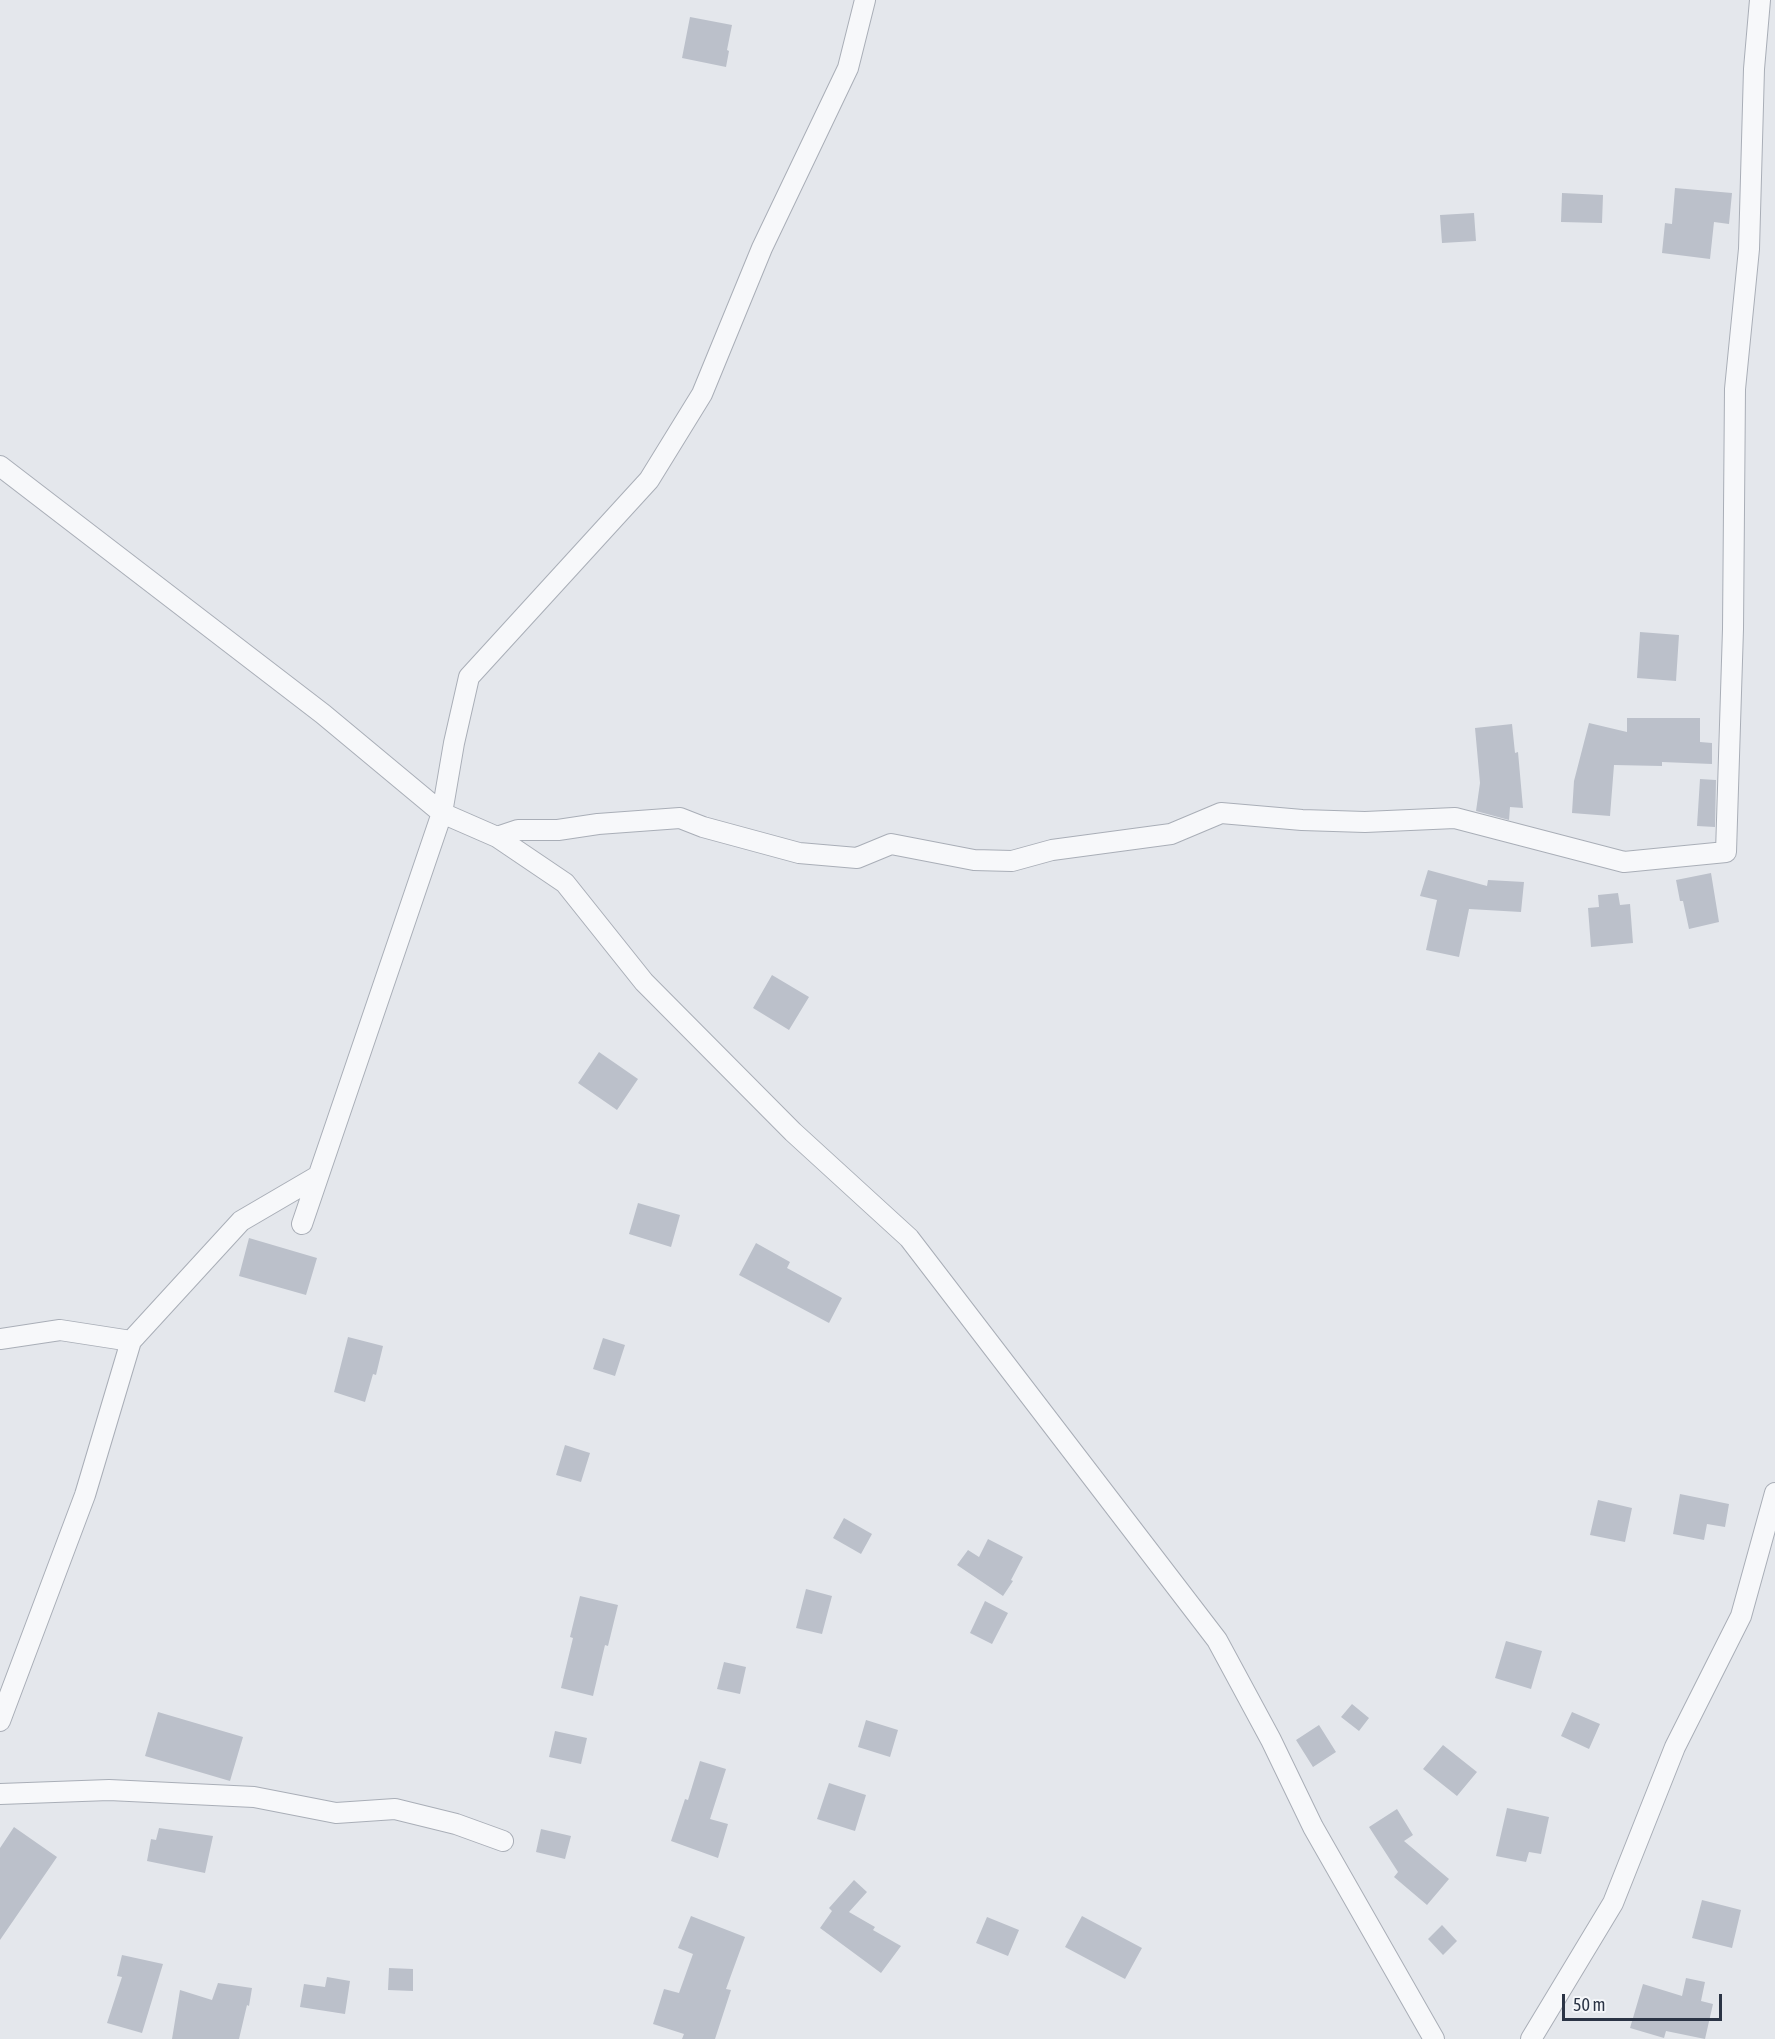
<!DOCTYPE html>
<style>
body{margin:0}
#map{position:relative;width:1775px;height:2039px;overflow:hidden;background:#e4e7ec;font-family:"Asap Condensed",sans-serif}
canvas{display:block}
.scale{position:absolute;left:1562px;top:1994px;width:160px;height:27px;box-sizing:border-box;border:3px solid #2b3445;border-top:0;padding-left:8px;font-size:18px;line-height:21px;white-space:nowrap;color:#2b3445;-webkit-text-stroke:4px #f4f6f9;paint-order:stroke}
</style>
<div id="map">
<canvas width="1775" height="2039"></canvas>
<div class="scale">50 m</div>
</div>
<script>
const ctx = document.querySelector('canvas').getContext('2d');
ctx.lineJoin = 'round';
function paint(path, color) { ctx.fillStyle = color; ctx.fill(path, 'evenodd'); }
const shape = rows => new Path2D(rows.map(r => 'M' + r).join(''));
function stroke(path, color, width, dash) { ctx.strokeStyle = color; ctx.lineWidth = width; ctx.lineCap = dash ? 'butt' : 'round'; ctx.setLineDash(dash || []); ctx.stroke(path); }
paint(shape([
 [690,17,732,25,727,50,729,51,726,67,682,58],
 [1675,188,1732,193,1729,224,1714,222,1710,259,1662,253,1665,223,1672,224],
 [1562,193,1603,195,1602,223,1561,222],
 [1474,213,1476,241,1442,243,1440,215],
 [1640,632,1679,635,1676,681,1637,678],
 [1627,718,1700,718,1700,742,1712,743,1712,764,1662,762,1662,766,1614,765,1610,816,1572,813,1574,781,1589,723,1627,732],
 [1512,724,1515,753,1518,752,1523,808,1510,807,1509,820,1476,811,1480,783,1475,728],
 [1700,779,1716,780,1715,827,1697,826],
 [1428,870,1487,886,1488,880,1524,882,1521,912,1469,909,1459,957,1426,950,1437,900,1420,896],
 [1711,873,1719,922,1689,929,1683,901,1680,901,1676,880],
 [1618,893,1620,905,1630,904,1633,943,1591,947,1588,908,1599,907,1598,895],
 [772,975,809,997,789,1030,753,1008],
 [599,1052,638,1079,617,1110,578,1083],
 [638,1203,680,1215,671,1247,629,1234],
 [249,1238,317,1258,306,1295,239,1276],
 [756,1243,790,1262,787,1268,842,1298,829,1323,739,1275],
 [348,1337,383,1346,376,1375,373,1374,365,1402,334,1392],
 [603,1338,625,1345,615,1376,593,1369],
 [565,1445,590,1453,581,1482,556,1475],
 [1680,1494,1729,1504,1725,1527,1707,1524,1704,1540,1673,1534],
 [1598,1500,1632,1508,1625,1542,1590,1535],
 [844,1518,872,1534,861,1554,833,1538],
 [988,1539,1023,1557,1011,1580,1013,1581,1003,1596,957,1565,968,1550,979,1557],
 [806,1589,832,1596,822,1634,796,1628],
 [580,1596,618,1605,608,1646,605,1645,593,1696,561,1688,573,1638,570,1637],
 [985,1601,1008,1613,992,1644,970,1633],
 [1506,1641,1542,1651,1531,1689,1495,1678],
 [724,1662,746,1667,740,1694,717,1689],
 [1352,1704,1369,1718,1359,1731,1341,1717],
 [158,1712,243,1737,230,1781,145,1756],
 [1572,1712,1600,1724,1589,1749,1561,1736],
 [866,1720,898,1730,890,1757,858,1747],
 [1319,1725,1336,1752,1313,1767,1296,1740],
 [555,1731,587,1738,581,1764,549,1757],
 [1443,1745,1477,1772,1457,1796,1423,1769],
 [700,1761,726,1769,710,1819,728,1824,718,1858,671,1841,685,1799,688,1800],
 [829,1783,866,1795,855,1831,817,1819],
 [1507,1808,1549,1817,1541,1854,1529,1852,1526,1862,1496,1856],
 [1397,1809,1413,1835,1404,1841,1449,1879,1427,1905,1394,1877,1398,1872,1369,1827],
 [14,1827,57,1857,0,1940,0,1848],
 [159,1828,213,1836,205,1873,147,1861,151,1839,156,1840],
 [541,1829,571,1836,565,1859,536,1852],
 [854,1880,867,1892,849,1912,875,1927,873,1930,901,1946,881,1973,820,1928,832,1911,829,1908],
 [1702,1900,1741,1910,1732,1948,1692,1938],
 [691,1916,745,1937,726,1989,731,1990,715,2039,682,2039,684,2034,653,2024,664,1989,679,1993,693,1954,678,1948],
 [1082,1916,1142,1948,1125,1979,1065,1947],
 [987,1917,1019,1930,1008,1956,976,1943],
 [1442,1925,1457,1941,1443,1955,1428,1939],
 [122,1955,163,1964,142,2033,107,2023,122,1977,117,1976],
 [389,1968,413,1969,413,1991,388,1990],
 [327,1977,350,1981,345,2014,300,2007,304,1984,325,1987],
 [1686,1978,1705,1982,1701,2001,1713,2004,1705,2039,1666,2031,1664,2038,1630,2028,1643,1984,1682,1996],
 [218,1983,252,1988,249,2006,247,2005,239,2039,172,2039,180,1990,212,2000]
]), '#bbc0ca');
const street = shape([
 [0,466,323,714,442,813,454,743,469,677,649,480,702,394,762,248,848,68,865,0],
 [497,837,518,830,558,830,598,824,680,818,703,827,799,853,857,858,891,844,974,860,1012,861,1052,850,1171,834,1221,813,1302,820,1365,822,1455,818,1624,862,1726,852,1733,629,1735,389,1749,249,1754,69,1760,0],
 [302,1224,442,813,497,837,565,883,644,982,793,1132,909,1238,1217,1640,1271,1740,1313,1827,1434,2039],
 [0,1339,60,1330,131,1341],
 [0,1721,85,1495,131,1341,241,1221,318,1176],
 [0,1794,109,1790,254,1797,336,1813,395,1809,456,1824,503,1841],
 [1531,2039,1613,1903,1675,1747,1741,1616,1775,1493]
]);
stroke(street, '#a9aeb7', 22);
stroke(street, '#f7f8fa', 20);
</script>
